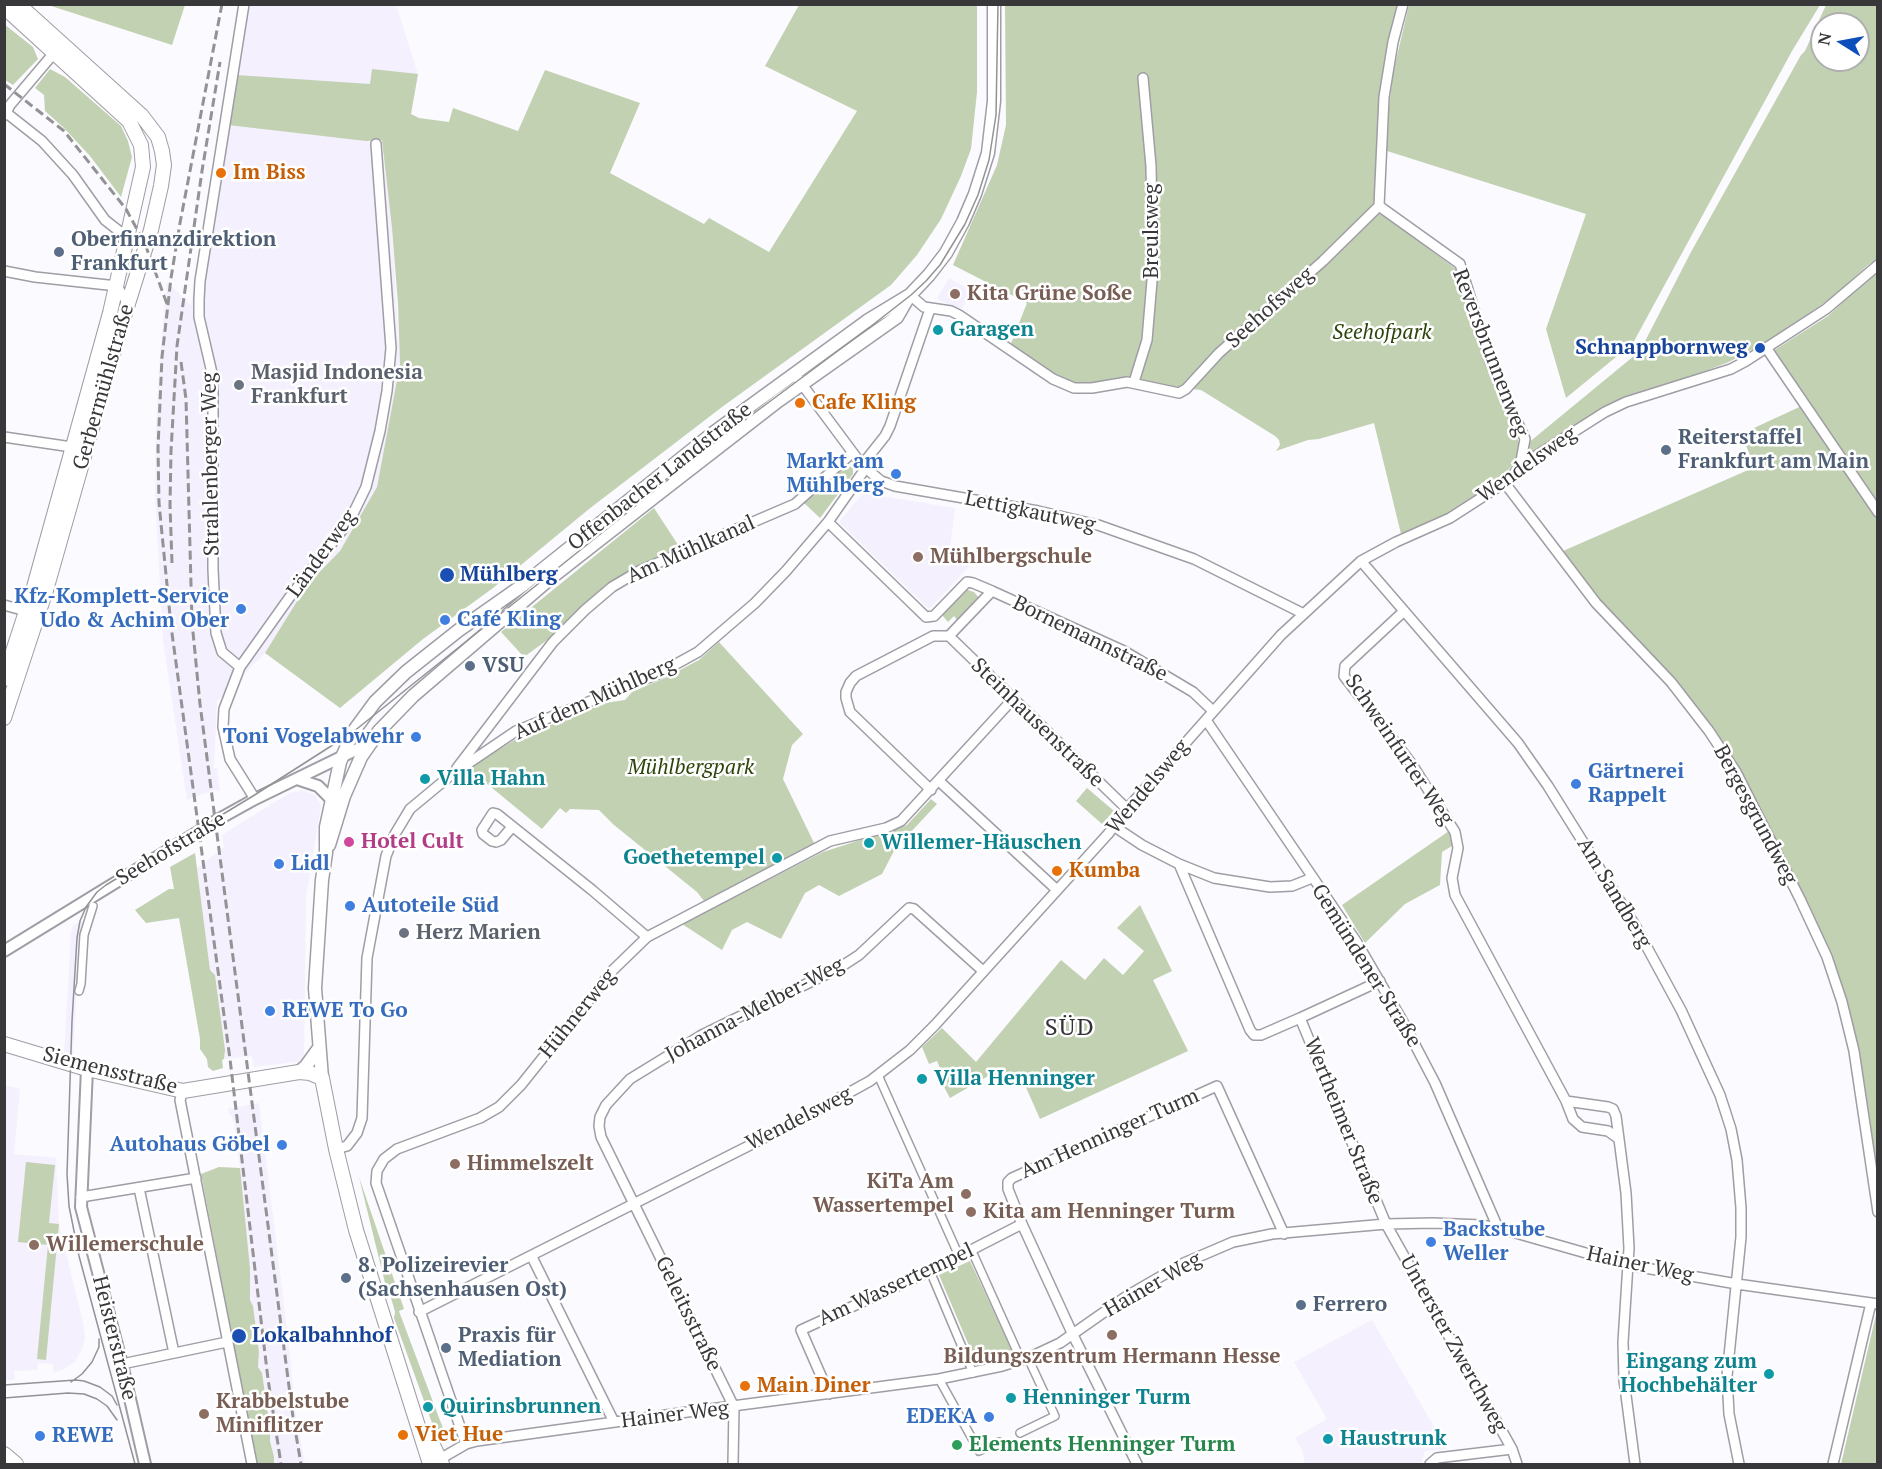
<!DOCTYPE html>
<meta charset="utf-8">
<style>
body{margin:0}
#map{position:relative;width:1882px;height:1469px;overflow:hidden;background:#fbfafe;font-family:"PT Serif",serif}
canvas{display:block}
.frame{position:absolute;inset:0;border:6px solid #38373a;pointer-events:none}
.north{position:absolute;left:1810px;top:12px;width:60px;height:60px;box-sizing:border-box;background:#fff;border:2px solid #afafb0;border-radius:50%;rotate:281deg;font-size:16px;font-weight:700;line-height:24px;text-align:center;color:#38373a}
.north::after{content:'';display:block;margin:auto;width:21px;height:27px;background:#0c4fba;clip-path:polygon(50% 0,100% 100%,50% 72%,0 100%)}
</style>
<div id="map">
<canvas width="1882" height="1469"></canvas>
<div class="frame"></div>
<div class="north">N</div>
</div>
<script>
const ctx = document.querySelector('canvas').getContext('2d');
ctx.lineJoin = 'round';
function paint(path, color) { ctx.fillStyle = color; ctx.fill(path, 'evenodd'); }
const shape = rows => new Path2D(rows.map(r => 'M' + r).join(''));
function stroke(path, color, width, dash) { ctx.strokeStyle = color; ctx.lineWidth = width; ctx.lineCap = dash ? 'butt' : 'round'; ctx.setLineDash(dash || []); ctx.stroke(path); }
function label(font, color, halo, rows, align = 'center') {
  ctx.font = font + ' "PT Serif",serif'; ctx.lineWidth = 5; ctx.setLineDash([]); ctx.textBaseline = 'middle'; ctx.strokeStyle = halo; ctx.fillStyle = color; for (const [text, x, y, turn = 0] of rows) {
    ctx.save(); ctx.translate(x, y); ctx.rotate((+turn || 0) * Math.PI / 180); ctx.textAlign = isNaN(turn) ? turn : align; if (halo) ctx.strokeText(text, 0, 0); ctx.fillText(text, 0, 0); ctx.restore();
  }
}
paint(shape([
 [239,5,396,5,418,74,411,114,379,113,392,228,400,365,377,487,340,551,307,585,265,653,217,701,214,768,217,768,220,791,217,791,216,789,187,800,163,640,155,494,156,423,160,355,167,282,191,305],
 [949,278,972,291,960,312,937,298],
 [863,493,955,508,950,548,970,566,929,609,839,522],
 [302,790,315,795,321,806,306,898,304,1061,254,1067,252,1056,224,1059,225,1050,215,975,210,970,197,868,224,847,222,835,288,794],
 [84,920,79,939,73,1057,64,1055,71,933,73,925],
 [4,1085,20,1089,14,1154,56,1158,59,1224,83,1323,85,1338,83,1346,75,1362,62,1370,53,1373,53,1364,38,1363,37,1370,14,1371,15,1380,5,1380],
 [259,1103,288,1338,296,1417,305,1464,275,1464,269,1434,270,1428,262,1373,258,1367,259,1352,253,1306,250,1300,250,1268,240,1168,234,1122,231,1115,229,1115,228,1109],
 [1372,1320,1447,1449,1425,1451,1421,1464,1305,1464,1302,1450,1295,1438,1327,1419,1294,1362]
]), '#f4f0fd');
paint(shape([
 [45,4,185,4,185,5,172,45],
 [799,5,977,5,977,92,971,149,961,176,941,219,917,255,891,285,722,407,589,509,493,588,423,639,340,708,265,653,307,585,340,551,377,487,400,364,398,304,392,228,382,140,366,141,228,125,236,75,370,84,372,69,418,74,411,114,419,118,449,122,453,108,518,131,545,70,640,103,610,173,704,224,709,218,769,252,857,111,765,66],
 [1005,5,1402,5,1384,74,1378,124,1375,207,1180,388,1131,379,1113,379,1079,385,1054,376,1010,346,1027,303,953,265,997,165,1006,125],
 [1409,5,1820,5,1792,51,1633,343,1566,398,1546,329,1586,214,1384,150,1393,73],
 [1826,5,1877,5,1877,259,1868,265,1833,297,1766,342,1729,362,1684,379,1625,397,1602,408,1528,455,1527,444,1640,351,1691,252,1801,55,1805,51],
 [1822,24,1858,24,1858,60,1822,60],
 [4,24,33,47,38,59,13,85,5,80],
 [50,69,65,77,121,126,128,141,132,157,121,197,90,156,64,128,45,111,44,95,35,88],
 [1376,212,1389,219,1457,270,1486,364,1520,445,1516,462,1498,480,1445,515,1401,534,1374,423,1319,439,1308,440,1276,451,1280,445,1279,440,1275,436,1201,390,1192,389,1229,347],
 [1877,270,1877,1190,1845,999,1741,771,1711,726,1585,583,1563,551,1755,467,1741,434,1808,403,1773,351,1828,316],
 [847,465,853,468,853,474,820,518,804,503],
 [654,508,682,551,624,578,569,624,524,657,501,632],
 [965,589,974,592,980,599,957,620,954,616,948,622,942,615],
 [719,642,803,734,792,745,783,779,815,845,704,901,697,892,614,825,599,810,570,809,566,813,560,808,542,829,469,769,474,765,516,739,605,703,625,700,632,692,665,678,699,660],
 [1087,788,1114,811,1102,824,1076,801],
 [931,799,937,804,895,849,882,874,839,896,819,885,805,893,781,939,747,922,732,930,722,950,682,924,823,852,907,825],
 [1449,831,1452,846,1442,852,1440,885,1405,904,1365,943,1342,905],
 [195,853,210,970,215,975,225,1050,224,1059,222,1060,223,1068,213,1071,208,1067,207,1059,200,1049,200,1039,179,918,146,923,135,910,169,889,174,889,170,867],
 [1140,905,1172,971,1153,980,1188,1051,1040,1119,1024,1083,1010,1075,990,1075,950,1098,944,1087,947,1085,937,1061,929,1064,922,1047,942,1028,976,1062,1061,960,1085,980,1104,958,1123,975,1144,951,1117,928],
 [26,1162,55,1165,49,1223,59,1224,46,1360,37,1359,48,1245,18,1242],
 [219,1167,240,1168,250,1268,250,1300,253,1306,259,1352,258,1367,262,1373,270,1428,270,1441,274,1457,274,1464,257,1464,201,1174],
 [359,1177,404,1309,399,1311,400,1314,447,1439,447,1441,442,1440,436,1434,394,1318,395,1312,390,1294,386,1287],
 [970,1261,1012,1350,975,1360,939,1275],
 [1877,1312,1877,1464,1841,1464,1875,1319]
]), '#c1d1b2');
const pedestrian = shape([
 [79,991,81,984,84,935,93,906],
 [878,1075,959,1256],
 [971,1249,1021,1360],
 [930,1271,973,1373],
 [939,1379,979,1451,999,1442],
 [1020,1433,1055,1416,1028,1358]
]);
const minor = shape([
 [4,111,42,141,73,175,105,220,119,231,127,233],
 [5,115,10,105,54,53,55,47],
 [1379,206,1460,264,1490,361,1525,439,1520,466],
 [1379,206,1384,97,1393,42,1403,4],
 [4,271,35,277,117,286,128,304],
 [910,295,924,307,951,311,959,315,1053,379,1074,388,1092,388,1127,382,1179,393,1186,389,1219,353,1323,261,1379,206],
 [1767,349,1878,512],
 [798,379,862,465,881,481,895,486,1038,511,1098,525,1194,559,1302,613],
 [1134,382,1147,340,1153,269,1151,166,1143,78],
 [4,437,65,446,75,450],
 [862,465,885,436,890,426,930,309],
 [1504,482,1596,603,1671,682,1709,731,1736,772,1800,899,1827,957,1842,1002,1854,1051,1878,1212],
 [828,522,926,617,934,616,967,582,973,583,992,591],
 [1361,561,1518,743,1548,786,1636,927,1681,1010,1720,1095,1731,1129,1737,1160,1741,1208,1741,1237,1727,1376,1729,1414,1739,1464],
 [4,605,29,612],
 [1403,612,1345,666,1344,676,1411,763,1455,832,1458,848,1452,878,1455,895,1566,1101,1573,1119,1582,1127,1608,1131,1619,1139],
 [949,636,992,591,1124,651,1193,692,1213,711],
 [949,636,1127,809],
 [240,667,222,652,216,633,213,569,213,392,212,373,199,317,199,300,200,281,244,4],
 [1206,720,1356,941,1402,1020,1435,1083,1498,1228],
 [457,768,553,642,585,610,612,587,639,571,795,504,852,453],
 [939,781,1057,890],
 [931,790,850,712,846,698,846,692,850,683,856,676,933,636,949,636],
 [255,799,230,759,223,727,224,709,240,667,289,598,350,520,366,487,380,431,387,391,391,348,376,144],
 [512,827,501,840,496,842,492,841,483,834,482,830,493,813,497,814,592,890,647,937],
 [1115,827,1142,845,1179,864,1214,878,1270,887,1292,886,1312,878],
 [1179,864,1250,1030,1254,1035,1261,1035,1300,1018,1380,981],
 [1300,1018,1386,1224,1512,1449,1517,1464],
 [183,1091,180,1100,252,1464],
 [1566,1101,1608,1107,1613,1109,1616,1116,1626,1193,1629,1248,1623,1342,1624,1380,1635,1464],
 [336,1149,347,1146,357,1133,362,1118,367,958,386,856,395,834,410,809,451,775,516,731,658,674,698,652,755,603,786,571,828,522,865,469],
 [139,1188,174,1353],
 [81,1197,196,1178],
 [532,1257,614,1422],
 [419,1312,792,1124,870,1081,910,1050,935,1025,1108,834,1127,809,1281,635,1361,561,1396,542,1450,518,1495,489,1512,476,1520,466,1605,412,1626,402,1731,369,1746,361,1826,309,1878,265],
 [122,1364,227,1342],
 [829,1394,801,1330,930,1271,1022,1224],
 [466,1444,376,1183,377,1171,384,1159,397,1149,480,1118,499,1107,521,1085,613,970,647,937,830,841,886,828,901,821,1013,699],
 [440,1459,466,1444,477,1441,702,1410,939,1379,1002,1366,1028,1358,1060,1343,1127,1296,1184,1263,1233,1242,1272,1234,1386,1224,1433,1223,1481,1225,1498,1228,1628,1265,1737,1284,1878,1304],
 [733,1464,734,1407,601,1137,599,1126,600,1117,606,1105,630,1079,700,1036,839,968,859,955,909,908,914,909,983,971],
 [1137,1464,1073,1335,1022,1224,1008,1189,1008,1182,1012,1178,1217,1086,1284,1234],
 [1430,1464,1437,1458,1512,1449],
 [1833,1464,1871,1303]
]);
const tertiary = shape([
 [297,779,318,786,332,800],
 [4,951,219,819,255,799,372,742],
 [87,1069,81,1207,122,1364,145,1464]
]);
const secondary = shape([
 [329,845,344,796,361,757,379,731,413,696,552,577,653,498,778,401,897,317,908,298],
 [299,1072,306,1066,319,1048],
 [322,1078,315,988,322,880,326,853,326,827,340,762,353,732,375,702,406,672,459,630,523,585,713,433,867,321,910,295,929,275,946,253,963,222,975,194,988,153,994,101,994,4]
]);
const primary = shape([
 [4,7,129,121,141,145,143,167,110,313,34,587,4,679],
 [4,718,46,590,121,326,151,230,161,186,164,165,162,151,158,137,142,116,18,4],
 [4,1044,87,1069,183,1091,299,1072,310,1073,322,1078,336,1149,356,1230,430,1464],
 [429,1437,442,1464],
 [4,1454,16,1464]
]);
stroke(pedestrian, '#9f9da5', 10);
stroke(minor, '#9f9da5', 12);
stroke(tertiary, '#9f9da5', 14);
stroke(secondary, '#9f9da5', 15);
stroke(primary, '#9f9da5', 16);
stroke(pedestrian, '#fff', 7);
stroke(minor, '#fff', 9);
stroke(tertiary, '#fff', 10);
stroke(secondary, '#fff', 12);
stroke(primary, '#fff', 14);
stroke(shape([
 [71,1382,82,1374,92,1362,99,1347,99,1339],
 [4,1385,76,1380,84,1381,100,1387,112,1396,117,1405],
 [4,1398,68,1393,84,1394,97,1399,107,1406,117,1420],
 [135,1464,79,1256,69,1206,67,1174,72,1021,77,938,80,921,86,907,97,892,106,885,253,796,353,732,714,443,870,327,911,295,926,281,940,265,965,224,978,195,989,160,996,115,998,4]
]), '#939295', 1.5);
stroke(shape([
 [222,4,180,223,171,278,162,357,158,448,159,503,171,626,230,1059,268,1379,281,1464],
 [4,84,64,131,126,209,145,244,167,304],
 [181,362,186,399,192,622,200,704,293,1417,301,1464],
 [172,563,170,505,171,451,177,346,202,171,220,62]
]), '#939295', 3, [9, 4.5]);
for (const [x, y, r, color] of [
 [221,173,6,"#e8710a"],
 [59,252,6,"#5c6f8a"],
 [955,294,6,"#8d6e63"],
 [938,330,6,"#0f9aa8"],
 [1760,348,6,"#1a4fb4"],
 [239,385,6,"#6b7280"],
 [800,403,6,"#e8710a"],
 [1666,450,6,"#5c6f8a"],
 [896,474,6,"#3f7fe0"],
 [918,557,6,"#8d6e63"],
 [447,575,8,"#1a4fb4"],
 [241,609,6,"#3f7fe0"],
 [445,620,6,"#3f7fe0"],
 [470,666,6,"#5c6f8a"],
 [416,737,6,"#3f7fe0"],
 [425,779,6,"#0f9aa8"],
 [1576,784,6,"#3f7fe0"],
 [349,842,6,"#d1479c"],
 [869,843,6,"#0f9aa8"],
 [777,858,6,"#0f9aa8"],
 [279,864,6,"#3f7fe0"],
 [1057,871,6,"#e8710a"],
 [350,906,6,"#3f7fe0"],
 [404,933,6,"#6b7280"],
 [270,1011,6,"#3f7fe0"],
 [922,1079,6,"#0f9aa8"],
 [282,1145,6,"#3f7fe0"],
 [455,1164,6,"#8d6e63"],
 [966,1194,6,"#8d6e63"],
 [971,1212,6,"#8d6e63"],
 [1431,1242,6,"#3f7fe0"],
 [34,1245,6,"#8d6e63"],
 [346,1278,6,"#5c6f8a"],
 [1301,1305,6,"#5c6f8a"],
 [1112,1335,6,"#8d6e63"],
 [239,1336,8,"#1a4fb4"],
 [446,1348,6,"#5c6f8a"],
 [1769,1374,6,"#0f9aa8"],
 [745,1386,6,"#e8710a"],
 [1011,1398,6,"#0f9aa8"],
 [428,1407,6,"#0f9aa8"],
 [204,1414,6,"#8d6e63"],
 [989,1417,6,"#3f7fe0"],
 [403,1435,6,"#e8710a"],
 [40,1436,6,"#3f7fe0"],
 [1328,1439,6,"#0f9aa8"],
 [957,1445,6,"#2e9e5b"]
]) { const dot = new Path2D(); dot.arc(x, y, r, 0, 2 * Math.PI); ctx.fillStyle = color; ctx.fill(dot); stroke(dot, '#fff', 2); }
label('bold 21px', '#c56008', '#fff', [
 ["Im Biss",233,173],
 ["Cafe Kling",812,403],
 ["Kumba",1069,871],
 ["Main Diner",757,1386],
 ["Viet Hue",415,1435]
], 'left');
label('21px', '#38373a', '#fff', [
 ["Breulsweg",1152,231,-90],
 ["Seehofsweg",1270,308,-42],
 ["Reversbrunnenweg",1490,353,69],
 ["Gerbermühlstraße",104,387,-74],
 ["Strahlenberger Weg",211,464,-91],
 ["Wendelsweg",1527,465,-35],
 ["Offenbacher Landstraße",660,477,-38],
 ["Lettigkautweg",1030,512,12],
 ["Am Mühlkanal",691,550,-24],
 ["Länderweg",322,554,-54],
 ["Bornemannstraße",1090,639,26],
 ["Auf dem Mühlberg",595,699,-24],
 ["Steinhausenstraße",1037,723,44],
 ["Schweinfurter Weg",1399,750,56],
 ["Wendelsweg",1148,787,-50],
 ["Bergesgrundweg",1755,815,62],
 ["Seehofstraße",171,849,-31],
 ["Am Sandberg",1614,893,59],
 ["Gemündener Straße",1366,966,58],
 ["Johanna-Melber-Weg",755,1010,-28],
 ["Hühnerweg",578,1014,-51],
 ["Siemensstraße",110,1071,14],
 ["Wendelsweg",799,1119,-27],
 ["Wertheimer Straße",1343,1121,68],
 ["Am Henninger Turm",1110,1134,-24],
 ["Hainer Weg",1640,1265,12],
 ["Am Wassertempel",896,1285,-25],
 ["Hainer Weg",1153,1285,-30],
 ["Geleitsstraße",688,1314,64],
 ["Heisterstraße",114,1338,76],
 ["Unterster Zwerchweg",1453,1344,61],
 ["Hainer Weg",675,1415,-7]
]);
label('bold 21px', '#4e5e75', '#fff', [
 ["Oberfinanzdirektion",71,240],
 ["Frankfurt",71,264],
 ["Reiterstaffel",1678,438],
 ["Frankfurt am Main",1678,462],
 ["VSU",482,666],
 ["8. Polizeirevier",358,1266],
 ["(Sachsenhausen Ost)",358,1290],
 ["Ferrero",1313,1305],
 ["Praxis für",458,1336],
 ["Mediation",458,1360]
], 'left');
label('bold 21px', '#785e54', '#fff', [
 ["Kita Grüne Soße",967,294],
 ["Mühlbergschule",930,557],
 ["Himmelszelt",467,1164],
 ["KiTa Am",954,1182,"right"],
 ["Wassertempel",954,1206,"right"],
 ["Kita am Henninger Turm",983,1212],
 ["Willemerschule",46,1245],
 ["Bildungszentrum Hermann Hesse",1112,1357,"center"],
 ["Krabbelstube",216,1402],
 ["Miniflitzer",216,1426]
], 'left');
label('bold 21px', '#0d838f', '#fff', [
 ["Garagen",950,330],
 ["Villa Hahn",437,779],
 ["Willemer-Häuschen",881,843],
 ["Goethetempel",765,858,"right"],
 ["Villa Henninger",934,1079],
 ["Eingang zum",1757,1362,"right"],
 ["Hochbehälter",1757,1386,"right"],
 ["Henninger Turm",1023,1398],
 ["Quirinsbrunnen",440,1407],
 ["Haustrunk",1340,1439]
], 'left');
label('italic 21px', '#2d440b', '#fff', [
 ["Seehofpark",1382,333],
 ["Mühlbergpark",691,768]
]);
label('bold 21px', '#164399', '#fff', [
 ["Schnappbornweg",1748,348,"right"],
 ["Mühlberg",460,575],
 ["Lokalbahnhof",252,1336]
], 'left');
label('bold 21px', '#5b616d', '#fff', [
 ["Masjid Indonesia",251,373],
 ["Frankfurt",251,397],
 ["Herz Marien",416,933]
], 'left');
label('bold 21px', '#366cbe', '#fff', [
 ["Markt am",884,462,"right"],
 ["Mühlberg",884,486,"right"],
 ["Kfz-Komplett-Service",229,597,"right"],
 ["Udo & Achim Ober",229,621,"right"],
 ["Café Kling",457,620],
 ["Toni Vogelabwehr",404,737,"right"],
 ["Gärtnerei",1588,772],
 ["Rappelt",1588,796],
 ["Lidl",291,864],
 ["Autoteile Süd",362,906],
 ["REWE To Go",282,1011],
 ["Autohaus Göbel",270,1145,"right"],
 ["Backstube",1443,1230],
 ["Weller",1443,1254],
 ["EDEKA",977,1417,"right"],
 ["REWE",52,1436]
], 'left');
label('bold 21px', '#b23c85', '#fff', [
 ["Hotel Cult",361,842]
], 'left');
label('bold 21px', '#27864d', '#fff', [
 ["Elements Henninger Turm",969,1445]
], 'left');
ctx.letterSpacing = '1.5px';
label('24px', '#333138', '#fff', [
 ["SÜD",1070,1028]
]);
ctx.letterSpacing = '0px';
</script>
